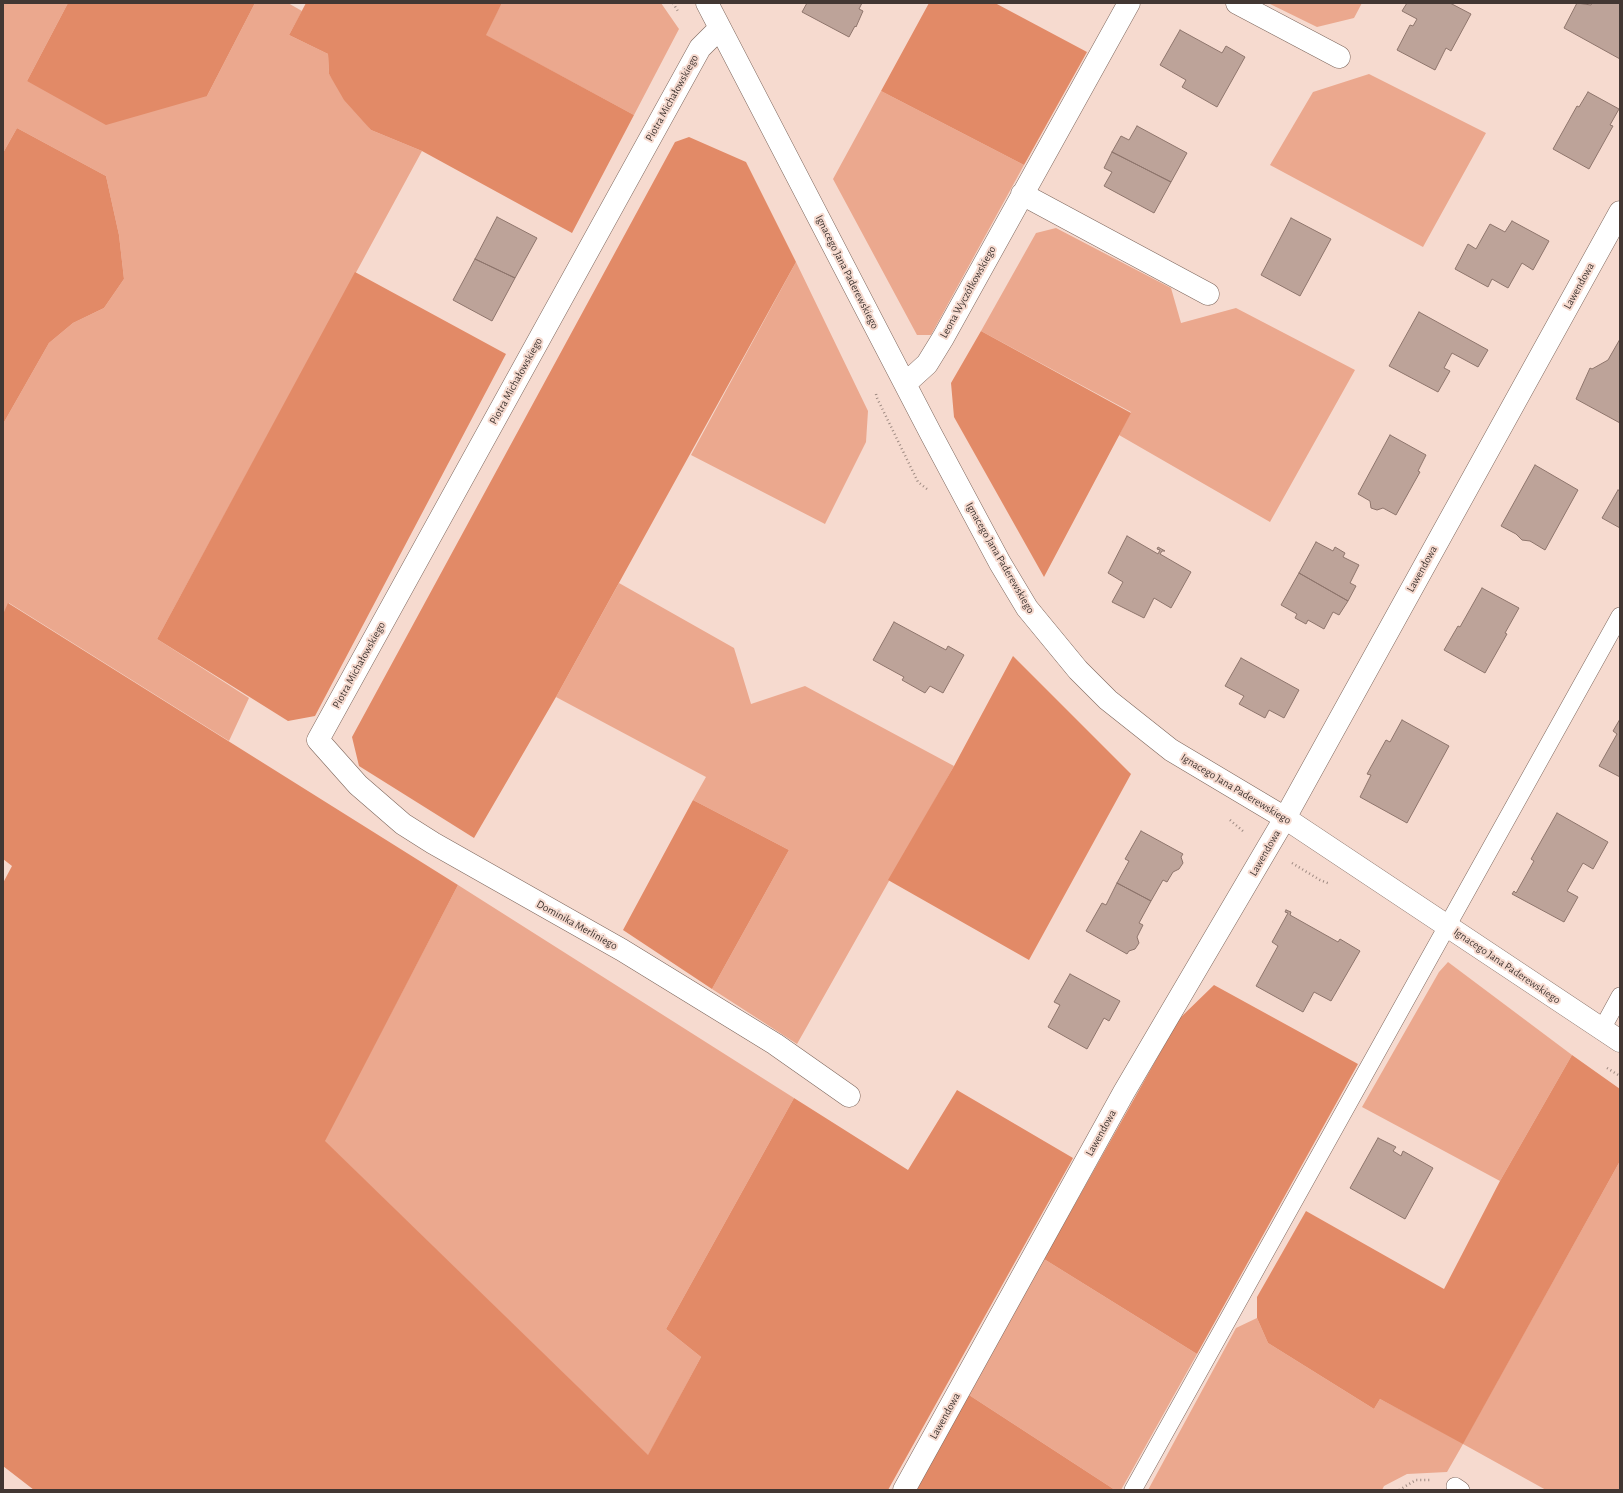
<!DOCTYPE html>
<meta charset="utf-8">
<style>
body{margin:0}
#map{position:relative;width:1623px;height:1493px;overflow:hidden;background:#f6dacf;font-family:"Alegreya Sans",sans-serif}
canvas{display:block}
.frame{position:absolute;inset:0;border:4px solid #423733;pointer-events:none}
</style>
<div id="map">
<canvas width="1623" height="1493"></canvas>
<div class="frame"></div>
</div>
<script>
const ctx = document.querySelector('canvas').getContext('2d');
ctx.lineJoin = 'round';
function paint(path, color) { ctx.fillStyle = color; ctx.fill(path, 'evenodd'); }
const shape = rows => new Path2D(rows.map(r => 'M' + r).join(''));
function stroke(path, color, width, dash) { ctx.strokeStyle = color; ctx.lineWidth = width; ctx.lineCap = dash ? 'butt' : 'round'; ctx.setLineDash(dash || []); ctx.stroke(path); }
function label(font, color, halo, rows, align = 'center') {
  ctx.font = font + ' "Alegreya Sans",sans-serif'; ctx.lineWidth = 4; ctx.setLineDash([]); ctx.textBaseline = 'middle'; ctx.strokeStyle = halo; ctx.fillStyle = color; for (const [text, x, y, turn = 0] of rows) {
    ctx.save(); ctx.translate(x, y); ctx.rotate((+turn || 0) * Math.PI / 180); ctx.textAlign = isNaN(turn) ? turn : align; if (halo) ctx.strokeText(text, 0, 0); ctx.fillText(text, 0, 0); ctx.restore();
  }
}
paint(shape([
 [3,3,68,3,27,81,207,96,255,3,288,3,302,11,289,35,328,54,329,74,371,130,422,151,157,639,249,698,229,741,9,603,3,614,3,424,49,343,73,323,104,308,124,279,119,235,106,176,17,128,3,153],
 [502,3,661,3,679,29,634,115,485,35],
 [1268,3,1362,3,1354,18,1317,27],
 [1369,74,1486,133,1423,247,1270,165,1313,92],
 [881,91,1024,165,931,335,917,335,833,179],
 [1056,228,1171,288,1181,323,1236,308,1355,370,1270,522,1119,435,1131,412,981,331,1036,233],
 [796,262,868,411,866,442,825,524,691,455],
 [619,583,734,648,751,704,805,686,954,766,797,1044,712,989,789,850,693,800,706,777,556,697],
 [458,885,794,1098,666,1329,701,1357,648,1456,324,1141],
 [1448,962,1572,1055,1500,1181,1362,1107,1439,972],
 [1620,1161,1620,1490,1546,1490,1463,1444,1447,1472,1407,1474,1384,1486,1382,1490,1148,1490,1236,1328,1257,1318,1268,1343,1374,1409,1380,1399,1463,1443],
 [1044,1259,1197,1354,1121,1490,1115,1490,969,1395]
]), '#eba88e');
paint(shape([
 [68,3,255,3,207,96,106,125,27,81],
 [306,3,502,3,486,35,634,115,572,233,422,151,371,130,344,100,329,74,328,54,289,35],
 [929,3,995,3,1087,52,1024,165,881,91],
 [17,128,106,176,119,235,124,279,104,308,73,323,49,343,3,424,3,153],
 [689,137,746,162,796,262,556,697,474,838,359,766,352,737,675,142],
 [355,272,506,354,315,716,288,721,157,639],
 [981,331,1131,413,1044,577,954,417,951,383],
 [8,603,458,885,325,1141,648,1455,701,1357,666,1329,794,1098,908,1170,957,1090,1073,1158,888,1490,34,1490,3,1466,3,883,12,866,3,859,3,614],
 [1013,656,1131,774,1029,960,888,880,954,766],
 [693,800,789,850,712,989,623,930],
 [1214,985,1358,1064,1197,1354,1044,1259,1179,1019],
 [1572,1055,1620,1089,1620,1161,1463,1444,1380,1399,1374,1409,1268,1343,1257,1318,1257,1297,1306,1211,1444,1289,1500,1181],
 [969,1395,1115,1490,916,1490]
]), '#e28a67');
const building = shape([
 [807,3,862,3,859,9,863,11,856,27,855,26,849,37,802,12,807,3],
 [1407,3,1450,3,1471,14,1451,51,1446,48,1435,70,1397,50,1410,25,1413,26,1417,19,1402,11,1407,3],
 [1577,3,1591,5,1592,3,1620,3,1620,59,1564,28,1577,3],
 [1180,30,1222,53,1226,46,1245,57,1217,107,1182,87,1186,80,1160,65,1180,30],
 [1588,92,1619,109,1610,125,1613,126,1589,169,1553,149,1577,106,1579,107,1588,92],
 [1137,126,1187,153,1171,182,1112,152,1121,136,1129,140,1137,126],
 [1112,152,1171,182,1154,213,1104,186,1112,172,1104,168,1112,152],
 [497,217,537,238,515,278,475,259,497,217],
 [1291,218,1331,239,1300,296,1261,275,1291,218],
 [1512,221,1549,241,1533,270,1522,263,1508,288,1492,279,1488,287,1455,269,1468,244,1476,249,1490,224,1505,232,1512,221],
 [475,259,515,278,492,321,453,300,475,259],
 [1419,312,1488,350,1478,367,1452,353,1444,368,1450,371,1438,392,1389,366,1419,312],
 [1620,339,1620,423,1576,399,1590,368,1592,369,1608,360,1620,339],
 [1390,435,1426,455,1418,471,1420,472,1396,515,1383,508,1377,510,1371,508,1370,501,1358,494,1390,435],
 [1535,465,1578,490,1545,550,1530,541,1522,540,1516,534,1501,526,1535,465],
 [1618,490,1620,491,1620,528,1602,518,1618,490],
 [1127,536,1158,554,1160,550,1157,549,1158,547,1165,551,1162,551,1160,554,1191,572,1171,608,1154,598,1144,618,1112,602,1123,582,1108,573,1127,536],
 [1316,542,1333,551,1335,547,1345,553,1343,557,1359,565,1350,583,1356,586,1348,601,1299,573,1316,542],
 [1299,573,1348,601,1339,615,1333,612,1324,629,1308,620,1306,624,1295,618,1297,614,1281,605,1299,573],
 [1482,588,1519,608,1505,633,1507,634,1485,673,1444,650,1458,626,1460,627,1482,588],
 [894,622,946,650,948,646,964,655,943,693,930,686,925,693,902,680,904,677,873,660,894,622],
 [1241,658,1299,690,1284,718,1269,710,1265,718,1239,704,1244,696,1225,686,1241,658],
 [1620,719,1620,777,1599,766,1617,734,1613,731,1620,719],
 [1402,720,1449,746,1407,823,1360,797,1371,775,1367,774,1386,740,1390,742,1402,720],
 [1557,813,1608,842,1593,869,1583,863,1567,891,1578,897,1564,922,1512,894,1514,891,1516,893,1534,861,1531,859,1557,813],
 [1141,831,1183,854,1181,857,1183,863,1179,869,1173,872,1167,882,1163,880,1151,901,1117,883,1129,861,1125,859,1141,831],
 [1117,883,1151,901,1139,923,1143,925,1137,937,1139,943,1135,949,1129,951,1127,954,1086,931,1102,903,1106,905,1117,883],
 [1286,910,1291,912,1290,915,1338,942,1340,939,1360,951,1331,1001,1314,992,1303,1012,1256,986,1278,946,1272,942,1288,913,1285,912,1286,910],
 [1070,974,1120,1001,1109,1021,1104,1018,1087,1049,1048,1027,1060,1005,1054,1002,1070,974],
 [1378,1138,1396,1147,1393,1151,1401,1156,1403,1151,1433,1168,1405,1219,1350,1188,1378,1138]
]);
paint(building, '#bda399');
stroke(building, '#8e756c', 1);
const service = shape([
 [1602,1029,1620,996],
 [1455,1486,1461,1490],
 [1133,1490,1620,616]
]);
const minor = shape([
 [707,3,931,434,1000,563,1027,608,1078,670,1108,700,1171,750,1285,818,1620,1041],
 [1237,3,1339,57],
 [720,28,700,48,318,740,358,785,403,824,433,843,622,950,775,1044,849,1096],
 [1022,194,1208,294],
 [905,384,927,364,943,338,1129,3],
 [904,1490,1124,1092,1285,818,1620,212]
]);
stroke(service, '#7d665c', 18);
stroke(minor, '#7d665c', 23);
stroke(shape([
 [673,3,679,13],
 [876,394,877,398,918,482,927,489],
 [1230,820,1244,832],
 [1292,863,1320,880,1330,884],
 [1607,1068,1620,1076],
 [1399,1490,1416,1480,1430,1480]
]), '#9e8a82', 2.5, [1, 3]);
stroke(service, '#fff', 17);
stroke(minor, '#fff', 22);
label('11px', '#423733', '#f6dacf', [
 ["Piotra Michałowskiego",672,98,-61],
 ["Ignacego Jana Paderewskiego",847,272,63],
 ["Lawendowa",1579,286,-61],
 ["Leona Wyczółkowskiego",968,292,-61],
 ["Piotra Michałowskiego",516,381,-61],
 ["Ignacego Jana Paderewskiego",1000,558,60],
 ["Lawendowa",1422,569,-61],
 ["Piotra Michałowskiego",359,665,-61],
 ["Ignacego Jana Paderewskiego",1236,789,31],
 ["Lawendowa",1265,853,-60],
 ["Dominika Merliniego",577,925,29],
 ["Ignacego Jana Paderewskiego",1507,966,34],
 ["Lawendowa",1101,1133,-61],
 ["Lawendowa",945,1416,-61]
]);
</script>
